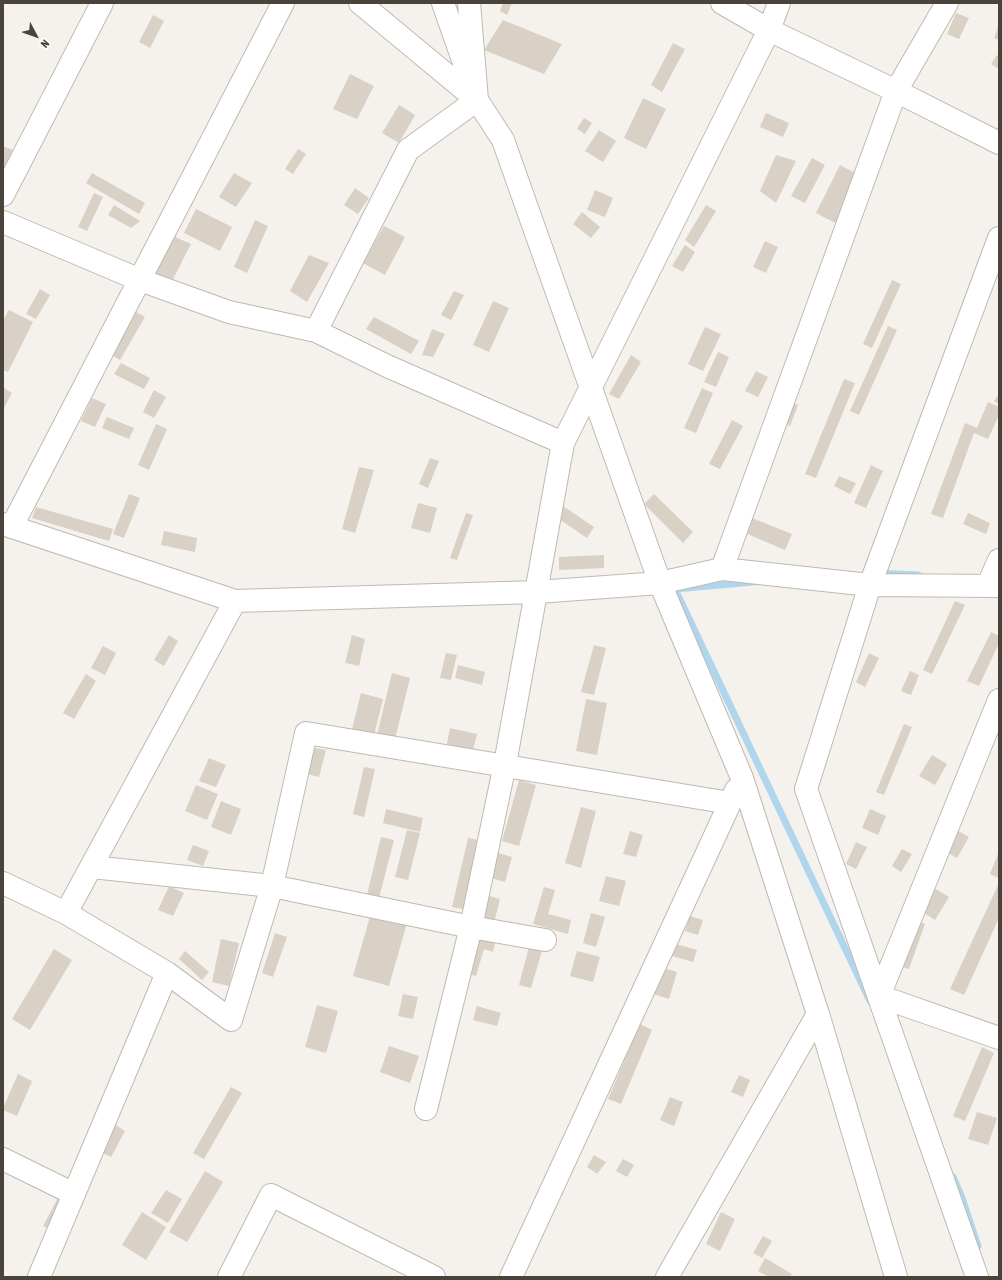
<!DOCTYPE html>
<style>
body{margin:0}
#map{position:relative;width:1002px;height:1280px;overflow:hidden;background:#f5f2ed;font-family:"Asap Condensed",sans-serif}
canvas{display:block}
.frame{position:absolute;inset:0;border:4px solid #49433b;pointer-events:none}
.north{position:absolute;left:16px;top:16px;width:40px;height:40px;-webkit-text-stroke:3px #fff;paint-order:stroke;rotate:131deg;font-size:11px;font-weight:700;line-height:16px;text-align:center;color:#49433b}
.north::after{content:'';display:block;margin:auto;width:14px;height:18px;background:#49433b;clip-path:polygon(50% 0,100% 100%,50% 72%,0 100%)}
</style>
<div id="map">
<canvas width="1002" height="1280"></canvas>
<div class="frame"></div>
<div class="north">N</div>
</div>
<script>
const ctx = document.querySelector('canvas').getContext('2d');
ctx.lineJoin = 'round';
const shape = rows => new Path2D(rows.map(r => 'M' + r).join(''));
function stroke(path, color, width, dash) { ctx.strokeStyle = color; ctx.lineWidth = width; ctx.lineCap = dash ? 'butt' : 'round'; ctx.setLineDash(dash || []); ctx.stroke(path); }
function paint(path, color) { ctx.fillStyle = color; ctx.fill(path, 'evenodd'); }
stroke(shape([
 [877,573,918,575],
 [753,582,675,589,870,1001],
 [953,1177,962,1198,978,1246]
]), '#afd6ec', 7);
paint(shape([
 [503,3,512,3,507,15,500,11],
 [956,13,969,18,959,39,947,34],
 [153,15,164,21,150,48,139,42],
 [503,20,562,44,544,74,484,50],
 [999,24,999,40,994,38],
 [673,43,685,49,662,92,651,85],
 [997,55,999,56,999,69,991,64],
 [350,74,374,86,357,119,333,109],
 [643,98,666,109,646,149,624,138],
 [399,105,415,115,399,143,382,133],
 [766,113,789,123,783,137,760,127],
 [584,118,592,123,585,134,577,129],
 [599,130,616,141,603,162,585,151],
 [3,146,13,150,3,171],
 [298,149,306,154,293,174,285,169],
 [776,155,796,161,776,203,760,191],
 [812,158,825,165,805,203,791,196],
 [840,165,863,177,839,225,816,213],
 [92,173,145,203,139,214,86,183],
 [234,173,252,183,236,207,219,197],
 [355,188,369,198,358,214,344,205],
 [595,190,613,198,605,217,587,210],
 [94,193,103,197,87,231,78,227],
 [114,205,140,221,131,228,108,215],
 [706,205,716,211,694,247,685,240],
 [196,209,232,227,220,251,184,233],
 [582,212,600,227,591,238,573,224],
 [255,220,268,226,247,273,234,267],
 [384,226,405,237,385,275,363,263],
 [173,236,191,244,173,279,155,274],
 [765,241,778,247,766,273,753,267],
 [685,245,695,252,683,272,672,266],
 [309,255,329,263,307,302,290,291],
 [892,280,901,284,872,348,863,344],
 [40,289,50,295,36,319,26,314],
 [454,291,464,295,451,320,441,315],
 [493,301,509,308,489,352,473,345],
 [9,310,33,322,8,372,3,370,3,321],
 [133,310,145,317,120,360,108,353],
 [374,317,419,341,411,354,366,329],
 [888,326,897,330,859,415,850,411],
 [705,327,721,334,703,371,688,364],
 [432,329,445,334,433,357,422,355],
 [718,352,729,357,716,387,704,382],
 [631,355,641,362,619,399,609,394],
 [121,363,150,378,144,389,114,374],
 [756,371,768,377,758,397,745,391],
 [844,379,855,383,816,478,805,474],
 [3,387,12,393,3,410],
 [702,388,713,393,696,433,684,428],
 [154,390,166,397,154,418,143,412],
 [999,394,999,404,994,401],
 [92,398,106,404,95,427,81,421],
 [787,400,798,405,790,426,778,421],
 [988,402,999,407,999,415,988,439,974,433,943,518,931,514,965,423,977,428],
 [107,417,134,428,129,439,102,428],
 [732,420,743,426,720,469,709,464],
 [156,424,167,429,149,470,138,465],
 [430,458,439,461,428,488,419,484],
 [871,465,883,471,866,508,854,503],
 [359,467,374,470,355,533,342,529],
 [839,476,856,483,850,494,834,486],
 [129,494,140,498,124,538,113,534],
 [654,494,693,532,683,543,644,504],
 [418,503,437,508,430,533,411,528],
 [563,506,594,527,587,538,556,517],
 [36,507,113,529,109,541,32,518],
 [737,512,792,534,785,550,731,527],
 [466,513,473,515,457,560,450,558],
 [968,513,990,523,986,534,963,524],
 [164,531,197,538,195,552,161,545],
 [604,555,604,568,559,570,559,557],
 [955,601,965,605,932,674,923,670],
 [991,632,999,636,999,643,979,686,967,681],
 [169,635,178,641,164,666,154,660],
 [352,635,365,639,359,666,345,663],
 [594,645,606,648,594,695,581,692],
 [103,646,116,653,105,675,91,668],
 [446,653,457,655,451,680,440,678],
 [869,653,879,658,865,687,856,682],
 [458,665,485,672,482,685,455,678],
 [910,671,919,675,911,695,901,691],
 [392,673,410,678,394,743,376,739],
 [86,674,96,681,74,719,63,713],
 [361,693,383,699,373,739,351,733],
 [586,699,607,703,597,755,576,751],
 [904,724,912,727,884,795,876,792],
 [450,728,477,734,473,750,447,744],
 [310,747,326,750,319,777,304,773],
 [932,755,947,764,935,785,919,776],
 [209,758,226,765,216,787,199,781],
 [364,767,375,769,364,817,353,814],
 [519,780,536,785,519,846,502,841],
 [196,785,218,794,207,820,185,811],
 [221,801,241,809,231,835,211,827],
 [581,807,596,811,581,868,565,863],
 [386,809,423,818,420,832,383,823],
 [870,809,886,816,878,835,862,828],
 [955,829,969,837,957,858,943,850],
 [407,830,420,833,408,880,395,877],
 [630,831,643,835,636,857,623,854],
 [381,837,394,840,378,902,366,899],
 [468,838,483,841,467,910,452,907],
 [856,842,867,847,856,869,846,864],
 [193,845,209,851,203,866,187,860],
 [902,849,912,854,901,872,892,866],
 [999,851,999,878,990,874],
 [495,852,512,857,505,882,488,877],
 [606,876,626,881,619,906,599,901],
 [998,885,999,918,964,995,950,989],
 [169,886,184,893,173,916,158,910],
 [544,887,555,890,548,914,571,920,568,934,533,924],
 [932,887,949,897,935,920,918,909],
 [486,895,500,899,494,923,479,918],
 [371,913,407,923,389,986,353,976],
 [591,913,605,917,596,947,583,943],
 [690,916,703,920,698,935,685,931],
 [915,920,925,924,909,969,899,966],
 [275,933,287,937,273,977,262,973],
 [474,933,496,939,493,952,484,949,476,976,463,973],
 [221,939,239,943,229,986,212,982],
 [676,944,697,950,693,962,672,956],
 [529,947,542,951,531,988,519,985],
 [54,949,72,960,30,1030,12,1019],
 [185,951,209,972,202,980,179,959],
 [577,951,600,957,593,982,570,976],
 [661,967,677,972,669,999,653,994],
 [403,994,418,997,413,1019,398,1016],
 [317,1005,338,1011,326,1053,305,1047],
 [477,1006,501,1013,497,1026,473,1020],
 [640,1024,652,1030,621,1104,608,1099],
 [389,1046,419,1056,410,1083,380,1072],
 [982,1047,994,1053,965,1121,953,1116],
 [18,1074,32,1081,17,1116,3,1110,3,1108],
 [739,1075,750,1080,743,1097,731,1092],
 [231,1087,242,1093,204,1159,193,1153],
 [670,1097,683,1102,674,1126,660,1120],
 [977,1112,997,1118,988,1145,968,1139],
 [116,1125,125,1131,111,1157,101,1152],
 [594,1155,606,1162,597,1174,587,1167],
 [623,1159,634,1165,627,1177,616,1171],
 [205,1171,223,1182,187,1242,169,1232],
 [68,1179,78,1184,54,1231,43,1226],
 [166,1190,182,1199,168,1223,151,1213],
 [142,1212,166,1227,146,1260,122,1245],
 [721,1212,735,1219,720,1251,706,1244],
 [763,1236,772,1241,762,1258,753,1253],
 [765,1258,792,1274,790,1277,769,1277,758,1271]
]), '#d9d0c6');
const minor = shape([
 [360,3,477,100],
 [443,3,477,100,503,140,660,583,742,778,818,1014,896,1277],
 [722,3,769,30,896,91,999,143],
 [3,195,102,3],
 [3,222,140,280,229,312,316,331,387,366,563,443],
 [316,331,408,150,477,100,469,3],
 [3,524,235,601,537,592,660,583,722,569,870,585,999,586],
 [12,526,283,3],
 [722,569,896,91,947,3],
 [988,585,999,560],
 [999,700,879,996,999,1038],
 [92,867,272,886,471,927,545,940],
 [3,883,66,913,167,973,231,1020,272,886,306,733,730,803],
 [66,913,235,601],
 [426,1109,471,927,505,764,563,443,769,30,779,3],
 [3,1159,74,1194],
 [39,1277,167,973],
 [229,1277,271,1195,434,1277],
 [511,1277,736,790],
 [667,1277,818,1014],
 [977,1277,806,789,870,585,999,238]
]);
stroke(minor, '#c0b9b0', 24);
stroke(minor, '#fff', 22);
</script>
